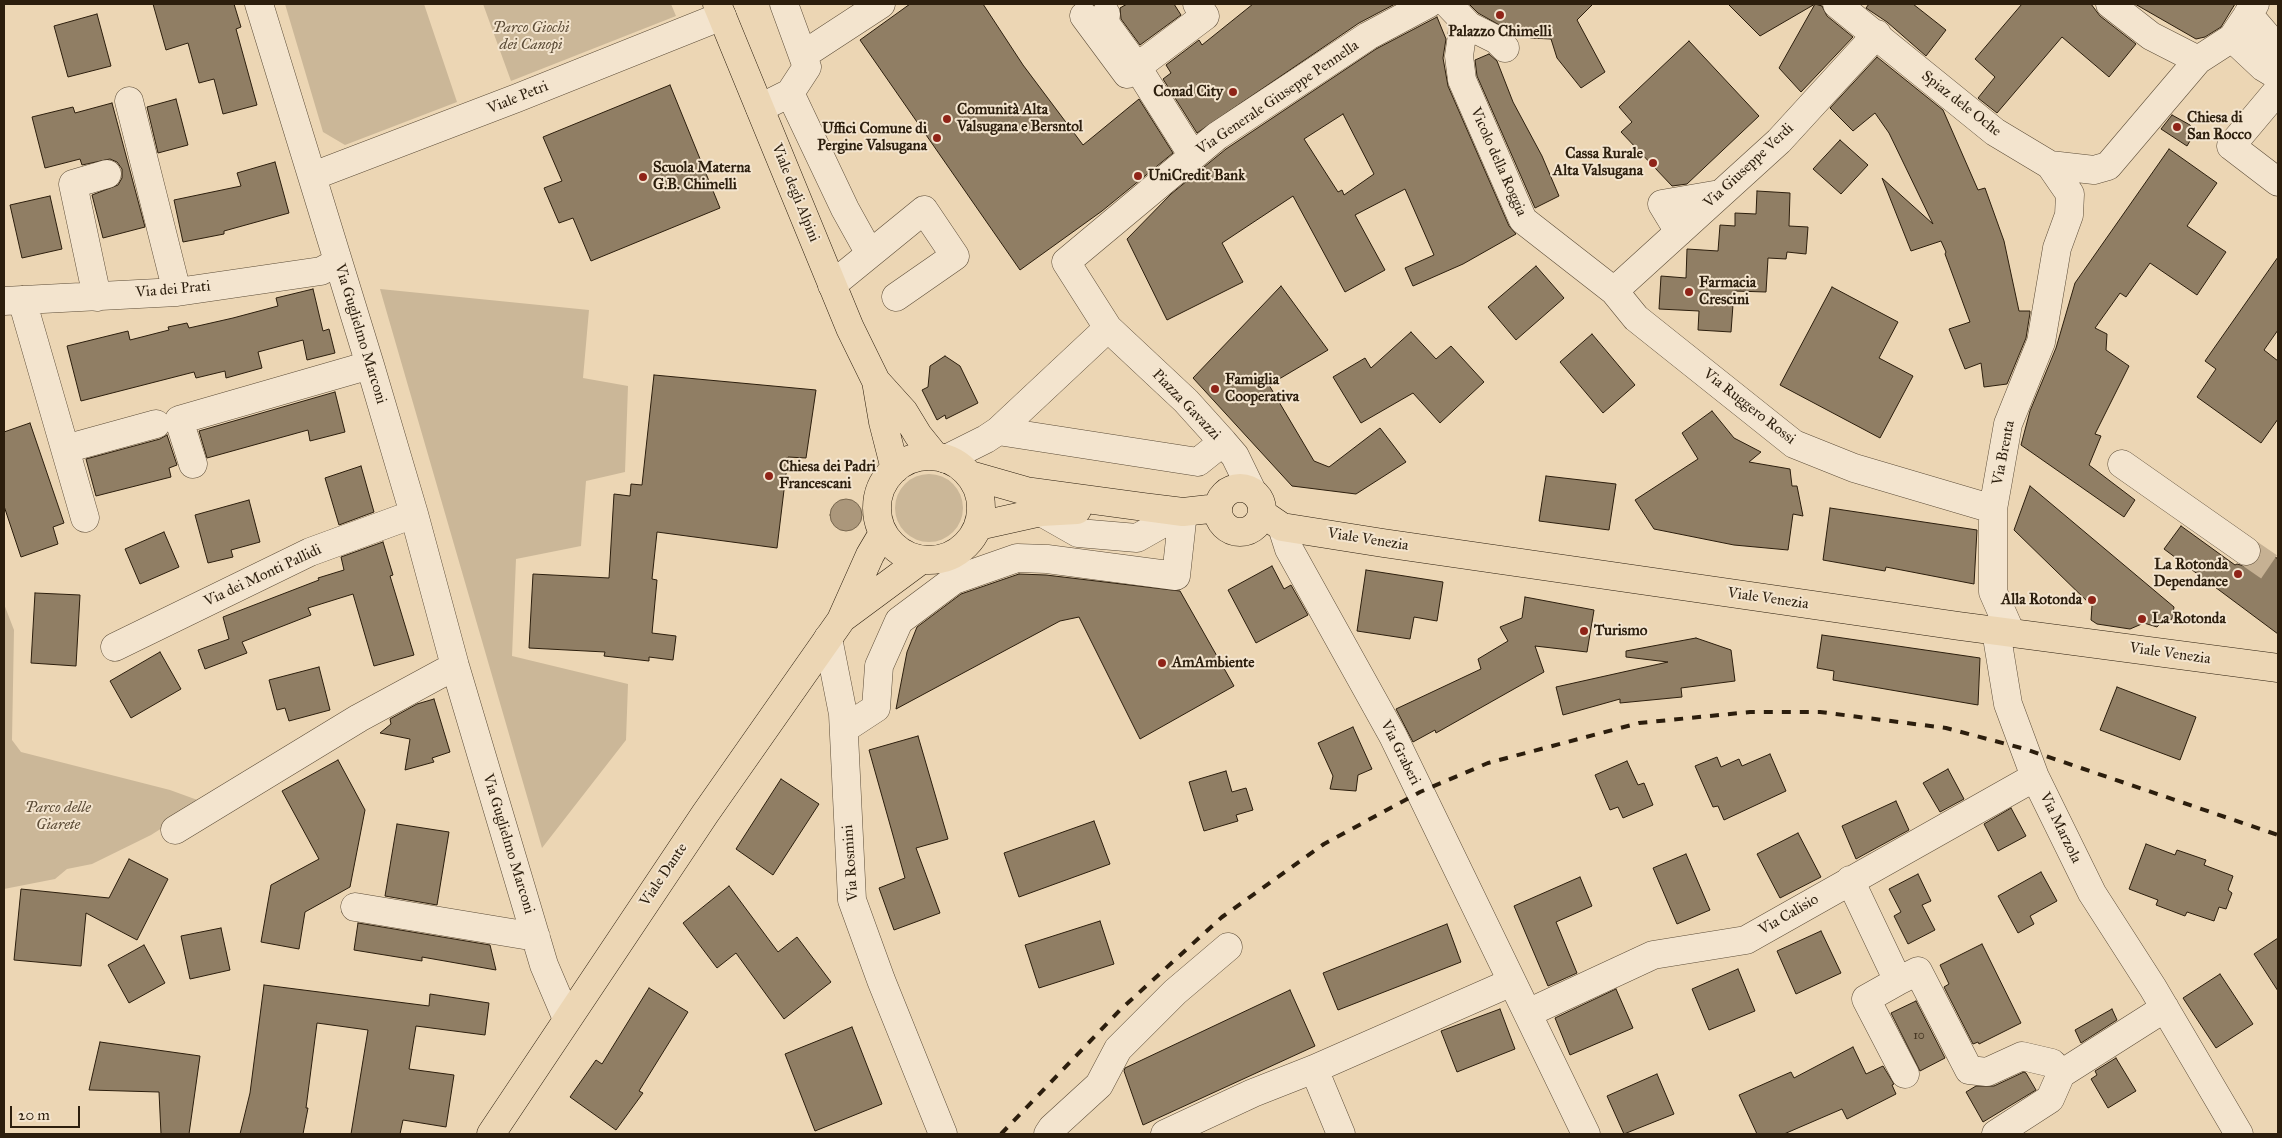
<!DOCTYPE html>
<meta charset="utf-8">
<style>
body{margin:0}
#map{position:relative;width:2282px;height:1138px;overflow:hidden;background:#ecd6b4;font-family:"IM FELL Great Primer",serif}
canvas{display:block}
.frame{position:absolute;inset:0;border:5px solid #2c1e0d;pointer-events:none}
.scale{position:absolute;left:10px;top:1106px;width:70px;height:22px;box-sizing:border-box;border:2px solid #2c1e0d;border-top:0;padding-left:6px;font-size:15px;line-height:18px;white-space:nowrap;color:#2c1e0d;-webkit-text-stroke:4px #f3e4ce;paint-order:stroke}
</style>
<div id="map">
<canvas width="2282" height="1138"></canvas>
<div class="frame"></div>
<div class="scale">20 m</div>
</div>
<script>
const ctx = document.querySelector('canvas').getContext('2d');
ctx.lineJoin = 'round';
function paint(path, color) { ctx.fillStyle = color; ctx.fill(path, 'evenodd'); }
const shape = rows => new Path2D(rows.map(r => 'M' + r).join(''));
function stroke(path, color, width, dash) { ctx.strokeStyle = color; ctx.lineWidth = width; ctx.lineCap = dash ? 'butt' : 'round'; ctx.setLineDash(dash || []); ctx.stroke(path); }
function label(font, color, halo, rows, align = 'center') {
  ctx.font = font + ' "IM FELL Great Primer",serif'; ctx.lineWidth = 4; ctx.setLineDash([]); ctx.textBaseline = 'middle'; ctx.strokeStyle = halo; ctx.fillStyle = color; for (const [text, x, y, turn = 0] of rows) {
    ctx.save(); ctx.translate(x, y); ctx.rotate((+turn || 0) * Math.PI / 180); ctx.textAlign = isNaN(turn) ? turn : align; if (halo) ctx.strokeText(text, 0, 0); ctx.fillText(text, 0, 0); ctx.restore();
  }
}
paint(shape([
 [285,4,424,4,457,102,345,145,323,132],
 [483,4,671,4,676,16,511,81],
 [380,289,589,310,583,378,628,386,625,472,586,481,581,546,516,559,512,656,628,684,626,740,542,848],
 '895 508a34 34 0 1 1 68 0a34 34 0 1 1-68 0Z',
 [4,604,14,630,12,740,21,752,170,790,203,802,151,835,92,864,67,869,55,879,4,889]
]), '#cbb798');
const water = shape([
 '830 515a16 16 0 1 1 32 0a16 16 0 1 1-32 0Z'
]);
paint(water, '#ab977b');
stroke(water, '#78674f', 1);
const building = shape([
 [153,4,234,4,241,27,236,29,257,105,223,114,214,79,199,83,188,43,166,50,153,4],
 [910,4,983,4,1023,65,1083,145,1139,99,1173,153,1102,211,1020,270,860,40,910,4],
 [1127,4,1174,4,1181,15,1140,45,1121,19,1120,8,1127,4],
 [1253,4,1395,4,1359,23,1197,133,1163,79,1171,73,1166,65,1199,40,1202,45,1253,4],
 [1469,4,1593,4,1577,20,1605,72,1581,88,1557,58,1551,39,1531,38,1510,31,1478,13,1469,4],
 [1728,4,1815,4,1760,36,1728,4],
 [1815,4,1822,6,1827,16,1853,37,1801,92,1779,68,1815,4],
 [1869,4,1913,4,1946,30,1926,56,1887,22,1866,8,1869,4],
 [2022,4,2091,4,2100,16,2136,44,2109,77,2062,37,1997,113,1978,98,1995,77,1975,59,2022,4],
 [2135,4,2235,4,2221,27,2205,37,2196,39,2135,4],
 [97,14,111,66,68,77,54,26,97,14],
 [1437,17,1446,39,1443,58,1448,86,1509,226,1516,234,1463,264,1413,286,1405,268,1434,255,1405,189,1355,215,1385,270,1345,292,1293,196,1222,243,1243,282,1167,320,1127,239,1171,194,1226,149,1376,49,1437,17],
 [1343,114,1374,174,1344,195,1342,190,1338,192,1304,139,1343,114],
 [1689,41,1759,116,1687,184,1672,186,1621,132,1632,122,1619,107,1689,41],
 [1489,54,1497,61,1513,102,1542,156,1559,196,1535,208,1477,76,1475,60,1489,54],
 [1877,57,1943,110,1978,190,1985,188,2004,241,2019,311,2030,311,2030,313,2026,338,2007,384,1984,387,1981,363,1965,369,1949,329,1970,322,1945,254,1946,252,1941,241,1911,251,1882,178,1933,224,1889,133,1875,113,1853,131,1830,108,1877,57],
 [670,85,720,208,591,261,573,218,559,223,544,188,562,181,543,137,670,85],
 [176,99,188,145,158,153,147,107,176,99],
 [112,103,145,227,103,238,92,195,118,185,122,178,122,169,117,162,110,159,82,165,80,159,45,168,32,117,73,107,75,113,112,103],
 [2172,115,2190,125,2193,129,2194,134,2187,146,2161,129,2172,115],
 [1840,140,1868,165,1841,194,1813,169,1840,140],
 [2169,149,2217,183,2187,226,2226,252,2197,295,2150,263,2126,297,2120,293,2095,328,2107,334,2106,350,2129,366,2095,434,2101,436,2089,465,2135,500,2124,517,2021,445,2030,411,2056,348,2075,283,2169,149],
 [275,162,289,213,224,231,224,234,183,242,174,200,241,186,237,173,275,162],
 [1757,191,1790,193,1789,226,1808,227,1806,254,1787,252,1786,259,1768,258,1766,292,1734,291,1731,332,1698,330,1699,311,1659,309,1661,276,1686,278,1687,249,1718,251,1720,225,1735,226,1735,213,1756,214,1757,191],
 [50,196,62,249,22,258,10,205,50,196],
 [2278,257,2278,330,2264,350,2278,361,2278,419,2261,443,2197,397,2216,369,2205,361,2278,257],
 [1536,266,1564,298,1516,340,1488,307,1536,266],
 [1281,286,1328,350,1269,385,1314,461,1329,467,1380,428,1406,462,1356,494,1292,486,1193,378,1281,286],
 [1832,287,1898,322,1879,358,1913,376,1880,438,1780,385,1832,287],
 [313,289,323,331,329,329,335,353,307,360,303,340,258,352,262,368,226,378,225,371,196,378,194,372,81,401,67,346,128,331,130,340,169,330,168,327,187,323,189,328,233,318,278,306,276,298,313,289],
 [1411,332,1436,359,1451,346,1484,382,1440,423,1413,393,1361,423,1333,377,1365,358,1371,368,1411,332],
 [1592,334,1635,385,1603,413,1560,362,1592,334],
 [945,356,960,366,978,403,946,419,945,415,937,420,922,390,928,387,930,366,945,356],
 [654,375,816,390,806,458,788,457,777,548,657,532,652,579,657,580,652,633,676,636,673,660,649,657,649,661,604,656,605,652,529,648,533,574,609,578,614,494,630,496,631,484,642,485,654,375],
 [335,392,345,432,310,441,308,430,207,458,199,431,335,392],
 [1712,411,1734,438,1761,452,1749,462,1790,469,1792,486,1797,486,1803,516,1793,514,1788,550,1734,545,1654,529,1635,500,1698,459,1682,433,1712,411],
 [30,423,64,523,53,527,58,544,21,557,4,506,4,432,30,423],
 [167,435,177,465,169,468,171,477,96,496,86,459,160,439,167,435],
 [361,466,374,512,339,525,325,478,361,466],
 [1546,476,1616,484,1609,530,1539,521,1546,476],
 [2030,486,2174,607,2172,619,2160,624,2157,627,2144,623,2130,629,2097,624,2091,620,2092,606,2014,530,2030,486],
 [249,500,260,542,231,550,233,557,208,563,195,515,249,500],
 [1830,508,1977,530,1974,584,1886,567,1885,571,1823,560,1830,508],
 [2181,526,2235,565,2237,564,2244,566,2253,565,2259,560,2261,553,2260,546,2278,559,2278,634,2164,549,2181,526],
 [164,532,179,567,140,584,125,549,164,532],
 [383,542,393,575,390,576,414,655,374,666,353,594,308,608,311,615,242,642,247,653,205,669,198,650,229,639,223,617,319,580,318,578,344,570,341,557,383,542],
 [1272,566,1284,589,1291,585,1308,615,1256,643,1228,590,1272,566],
 [1366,570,1443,582,1437,621,1414,617,1410,639,1357,631,1366,570],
 [1019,574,1046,575,1180,591,1234,686,1140,739,1079,617,1060,621,896,709,907,652,917,627,961,594,1019,574],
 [35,593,80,595,76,666,31,663,35,593],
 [1525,597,1594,610,1587,652,1535,646,1544,672,1436,733,1435,730,1413,742,1396,709,1481,669,1478,659,1508,641,1500,627,1522,618,1525,597],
 [1822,635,1980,658,1978,705,1833,680,1834,671,1817,668,1822,635],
 [1696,638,1731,650,1735,681,1681,688,1682,697,1620,703,1620,699,1563,715,1556,687,1668,662,1626,657,1626,651,1696,638],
 [160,652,181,689,131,718,110,681,160,652],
 [319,667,330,710,289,721,285,708,277,710,269,680,319,667],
 [2117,687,2196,717,2180,760,2100,730,2117,687],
 [434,699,450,752,432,758,434,762,405,770,410,739,380,733,391,724,390,719,417,704,434,699],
 [1353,727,1372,769,1358,775,1356,791,1330,789,1333,776,1318,743,1353,727],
 [918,736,948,839,916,848,940,913,894,930,879,888,905,878,869,750,918,736],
 [1770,754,1786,791,1724,820,1718,806,1713,807,1695,766,1717,757,1721,767,1739,759,1742,766,1770,754],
 [338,760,365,810,350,887,305,912,299,949,261,942,271,885,319,859,282,791,338,760],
 [1627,761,1638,785,1644,783,1653,805,1623,818,1618,807,1610,810,1595,775,1627,761],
 [1948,769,1964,799,1940,812,1923,783,1948,769],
 [1226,771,1232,792,1246,788,1253,810,1236,815,1238,821,1204,831,1189,782,1226,771],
 [781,779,819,804,773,875,736,849,781,779],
 [1896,801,1909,830,1856,859,1842,826,1896,801],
 [2011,808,2026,836,1998,851,1984,824,2011,808],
 [1094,821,1110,864,1019,897,1004,853,1094,821],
 [397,824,449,832,437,905,385,896,397,824],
 [1798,833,1821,877,1780,898,1757,854,1798,833],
 [2146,844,2175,855,2177,850,2206,860,2204,865,2233,876,2228,890,2232,893,2226,909,2219,907,2214,921,2187,912,2185,916,2156,905,2158,900,2129,889,2146,844],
 [1686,854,1710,910,1677,924,1653,868,1686,854],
 [129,859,168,879,137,940,86,913,81,966,14,960,21,889,109,898,129,859],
 [2041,872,2057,901,2030,916,2034,924,2018,933,1998,896,2041,872],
 [1918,874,1931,901,1922,905,1935,930,1908,944,1894,916,1901,912,1889,889,1918,874],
 [1580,877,1592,906,1556,922,1577,973,1548,986,1514,906,1580,877],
 [729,886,778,952,797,937,831,982,784,1019,736,953,717,968,683,923,729,886],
 [1100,921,1114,964,1039,988,1025,945,1100,921],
 [358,923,490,945,496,970,422,957,422,961,354,950,358,923],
 [1447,924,1461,962,1338,1010,1323,973,1447,924],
 [221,928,230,970,190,979,181,936,221,928],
 [1821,931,1841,973,1796,994,1777,951,1821,931],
 [2278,938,2278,991,2254,954,2278,938],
 [1982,944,2021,1023,1979,1044,1978,1042,1973,1044,1944,987,1949,984,1940,965,1982,944],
 [144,945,165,983,129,1003,108,965,144,945],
 [1738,969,1755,1011,1709,1030,1692,989,1738,969],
 [2220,974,2253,1024,2216,1048,2183,998,2220,974],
 [264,985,429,1006,430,994,489,1003,485,1035,416,1026,409,1069,454,1075,446,1127,403,1120,400,1134,351,1134,368,1030,317,1023,306,1108,308,1108,303,1134,240,1134,250,1093,264,985],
 [649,988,688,1012,639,1091,643,1093,616,1130,570,1097,596,1060,602,1064,649,988],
 [1616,989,1633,1028,1570,1055,1555,1018,1616,989],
 [1290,990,1315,1046,1143,1125,1124,1071,1125,1068,1290,990],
 [1916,1001,1945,1058,1920,1071,1891,1013,1916,1001],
 [1500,1009,1515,1049,1457,1072,1441,1031,1500,1009],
 [2112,1009,2117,1020,2081,1043,2075,1030,2112,1009],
 [852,1027,882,1104,815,1131,785,1054,852,1027],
 [100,1042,200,1056,189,1134,161,1134,159,1092,89,1090,100,1042],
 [1853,1047,1866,1074,1883,1066,1894,1084,1892,1085,1896,1094,1847,1119,1842,1109,1784,1134,1757,1134,1739,1095,1791,1072,1794,1078,1853,1047],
 [2116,1058,2136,1091,2108,1108,2091,1079,2097,1075,2095,1071,2116,1058],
 [2024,1072,2026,1073,2036,1090,1983,1122,1966,1092,1976,1086,1994,1086,2024,1072],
 [1657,1074,1674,1114,1624,1134,1607,1096,1657,1074]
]);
paint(building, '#907e64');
stroke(building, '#2c1e0d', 1);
stroke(shape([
 [2246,551,2278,573]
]), '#c6b193', 28, [28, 14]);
const minor = shape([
 [259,4,370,365,414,514,455,666,544,965,567,1019],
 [784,4,807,67,790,93],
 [1448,4,1469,26,1497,40,1505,48],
 [1837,4,1995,132,2050,165,2094,170,2108,166,2198,60,2232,38,2255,4],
 [2110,4,2151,36,2198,60],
 [2248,14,2278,49],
 [1084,16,1127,74,1137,67,1105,23,1106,14],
 [1464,21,1459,56,1462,80,1523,220,1614,291,1636,318,1794,444,1854,468,1993,509],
 [2232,38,2263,67,2278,76],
 [803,55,881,4],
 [2278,90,2231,146,2278,182],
 [129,101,177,292],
 [760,108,790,93,845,209,870,254],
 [1193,156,1137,67,1205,16,1197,4],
 [313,176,517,98,722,16],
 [1679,232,1662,204,1720,194],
 [832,285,924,210,955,256,896,297],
 [1614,291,1779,141,1877,34],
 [97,297,73,184,107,174],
 [22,300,85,518],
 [4,301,177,292,321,271,338,262],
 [998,431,1198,462,1223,442],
 [65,449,156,424],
 [946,459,986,439,998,431,1108,328],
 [193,464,179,420,370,365],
 [2122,464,2246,551],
 [1252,491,1235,456,1223,442,1186,401,1108,328,1066,262,1217,136,1368,36,1428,4],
 [1041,512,1078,533,1137,538,1183,512],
 [1282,527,1289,549,1393,736,1586,1134],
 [1996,631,2008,704,2035,777,2092,893,2153,988,2239,1134],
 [2011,633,1993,592,1993,509,2008,424,2041,342,2057,248,2069,215,2070,194,2050,165],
 [828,638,843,714,852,900,881,980,943,1134],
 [115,647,310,552,414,514],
 [844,729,876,708,879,666,899,621,954,580,1017,558,1047,559,1176,576,1183,512],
 [175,830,359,718,455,666],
 [1850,880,1898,981,1918,971,1969,1070,1987,1072,2022,1056,2052,1063,2061,1074],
 [355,907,536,937],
 [1898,981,1866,999,1905,1074],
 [1528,1013,1653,955,1746,940,2035,777],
 [1314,1069,1341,1134],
 [1048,1134,1052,1128,1099,1085,1118,1049,1175,992,1228,947],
 [1165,1134,1253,1093,1314,1069,1512,982],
 [1996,1134,2050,1099,2061,1074,2165,1008]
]);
const major = shape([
 [717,4,850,328,876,381,904,412,918,435,935,456],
 [876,381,883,422,895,469],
 '877 508a52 52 0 1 1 104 0a52 52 0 1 1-104 0Z',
 [970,475,1026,491,1144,507,1183,512,1218,508],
 '1218 510a22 22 0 1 1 44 0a22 22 0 1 1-44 0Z',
 [1263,514,1282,527,1383,543,1959,626,2278,668],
 [978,526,1041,512,1077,510],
 [844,617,921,560],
 [491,1134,705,814,841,620,870,555,883,533]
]);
stroke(minor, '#5c4c37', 29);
stroke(major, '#2c1e0d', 29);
stroke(minor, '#f3e4ce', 28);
stroke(major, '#ecd6b4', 28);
stroke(shape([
 [1001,1134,1120,1010,1222,917,1324,844,1420,792,1488,763,1639,723,1750,712,1820,712,1946,728,2025,749,2278,835]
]), '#2c1e0d', 4, [9, 9]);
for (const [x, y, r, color] of [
 [1500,15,5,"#8f2418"],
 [1233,92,5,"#8f2418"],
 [947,119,5,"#8f2418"],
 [2177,127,5,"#8f2418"],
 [937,138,5,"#8f2418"],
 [1653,163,5,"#8f2418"],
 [1138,176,5,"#8f2418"],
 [643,177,5,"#8f2418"],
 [1689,292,5,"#8f2418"],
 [1215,389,5,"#8f2418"],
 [769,476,5,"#8f2418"],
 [2238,574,5,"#8f2418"],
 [2092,600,5,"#8f2418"],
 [2142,619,5,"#8f2418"],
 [1584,631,5,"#8f2418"],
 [1162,663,5,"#8f2418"]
]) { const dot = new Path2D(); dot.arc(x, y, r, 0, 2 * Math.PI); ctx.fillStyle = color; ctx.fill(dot); stroke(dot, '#f3e4ce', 2); }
label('12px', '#453623', null, [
 ["10",1919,1036]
]);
label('italic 15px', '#5c4c37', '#f3e4ce', [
 ["Parco Giochi",531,28],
 ["dei Canopi",531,45],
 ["Parco delle",58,808],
 ["Giarete",58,825]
]);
label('bold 15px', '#2c1e0d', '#f3e4ce', [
 ["Palazzo Chimelli",1500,32,"center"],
 ["Conad City",1223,92,"right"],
 ["Comunità Alta",957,110],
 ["Valsugana e Bersntol",957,127],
 ["Chiesa di",2187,118],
 ["San Rocco",2187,135],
 ["Uffici Comune di",927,129,"right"],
 ["Pergine Valsugana",927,146,"right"],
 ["Cassa Rurale",1643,154,"right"],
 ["Alta Valsugana",1643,171,"right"],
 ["Scuola Materna",653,168],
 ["G.B. Chimelli",653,185],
 ["UniCredit Bank",1148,176],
 ["Farmacia",1699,283],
 ["Crescini",1699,300],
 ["Famiglia",1225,380],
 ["Cooperativa",1225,397],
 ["Chiesa dei Padri",779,467],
 ["Francescani",779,484],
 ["La Rotonda",2228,565,"right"],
 ["Dependance",2228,582,"right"],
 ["Alla Rotonda",2082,600,"right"],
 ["La Rotonda",2152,619],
 ["Turismo",1594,631],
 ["AmAmbiente",1172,663]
], 'left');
label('15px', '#2c1e0d', '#f3e4ce', [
 ["Viale Petri",518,98,-22],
 ["Via Generale Giuseppe Pennella",1278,98,-34],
 ["Spiaz dele Oche",1961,104,38],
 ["Vicolo della Roggia",1498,162,66],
 ["Via Giuseppe Verdi",1749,166,-43],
 ["Viale degli Alpini",795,193,68],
 ["Via dei Prati",173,290,-5],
 ["Via Guglielmo Marconi",360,334,73],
 ["Piazza Gavazzi",1186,405,46],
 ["Via Ruggero Rossi",1749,407,38],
 ["Via Brenta",2004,453,-79],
 ["Viale Venezia",1368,540,9],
 ["Via dei Monti Pallidi",263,576,-25],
 ["Viale Venezia",1768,599,8],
 ["Viale Venezia",2170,654,8],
 ["Via Graberi",1400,753,63],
 ["Via Marzola",2060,828,64],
 ["Via Guglielmo Marconi",508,844,73],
 ["Via Rosmini",851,863,-94],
 ["Viale Dante",664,875,-56],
 ["Via Calisio",1789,915,-30]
]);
</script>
